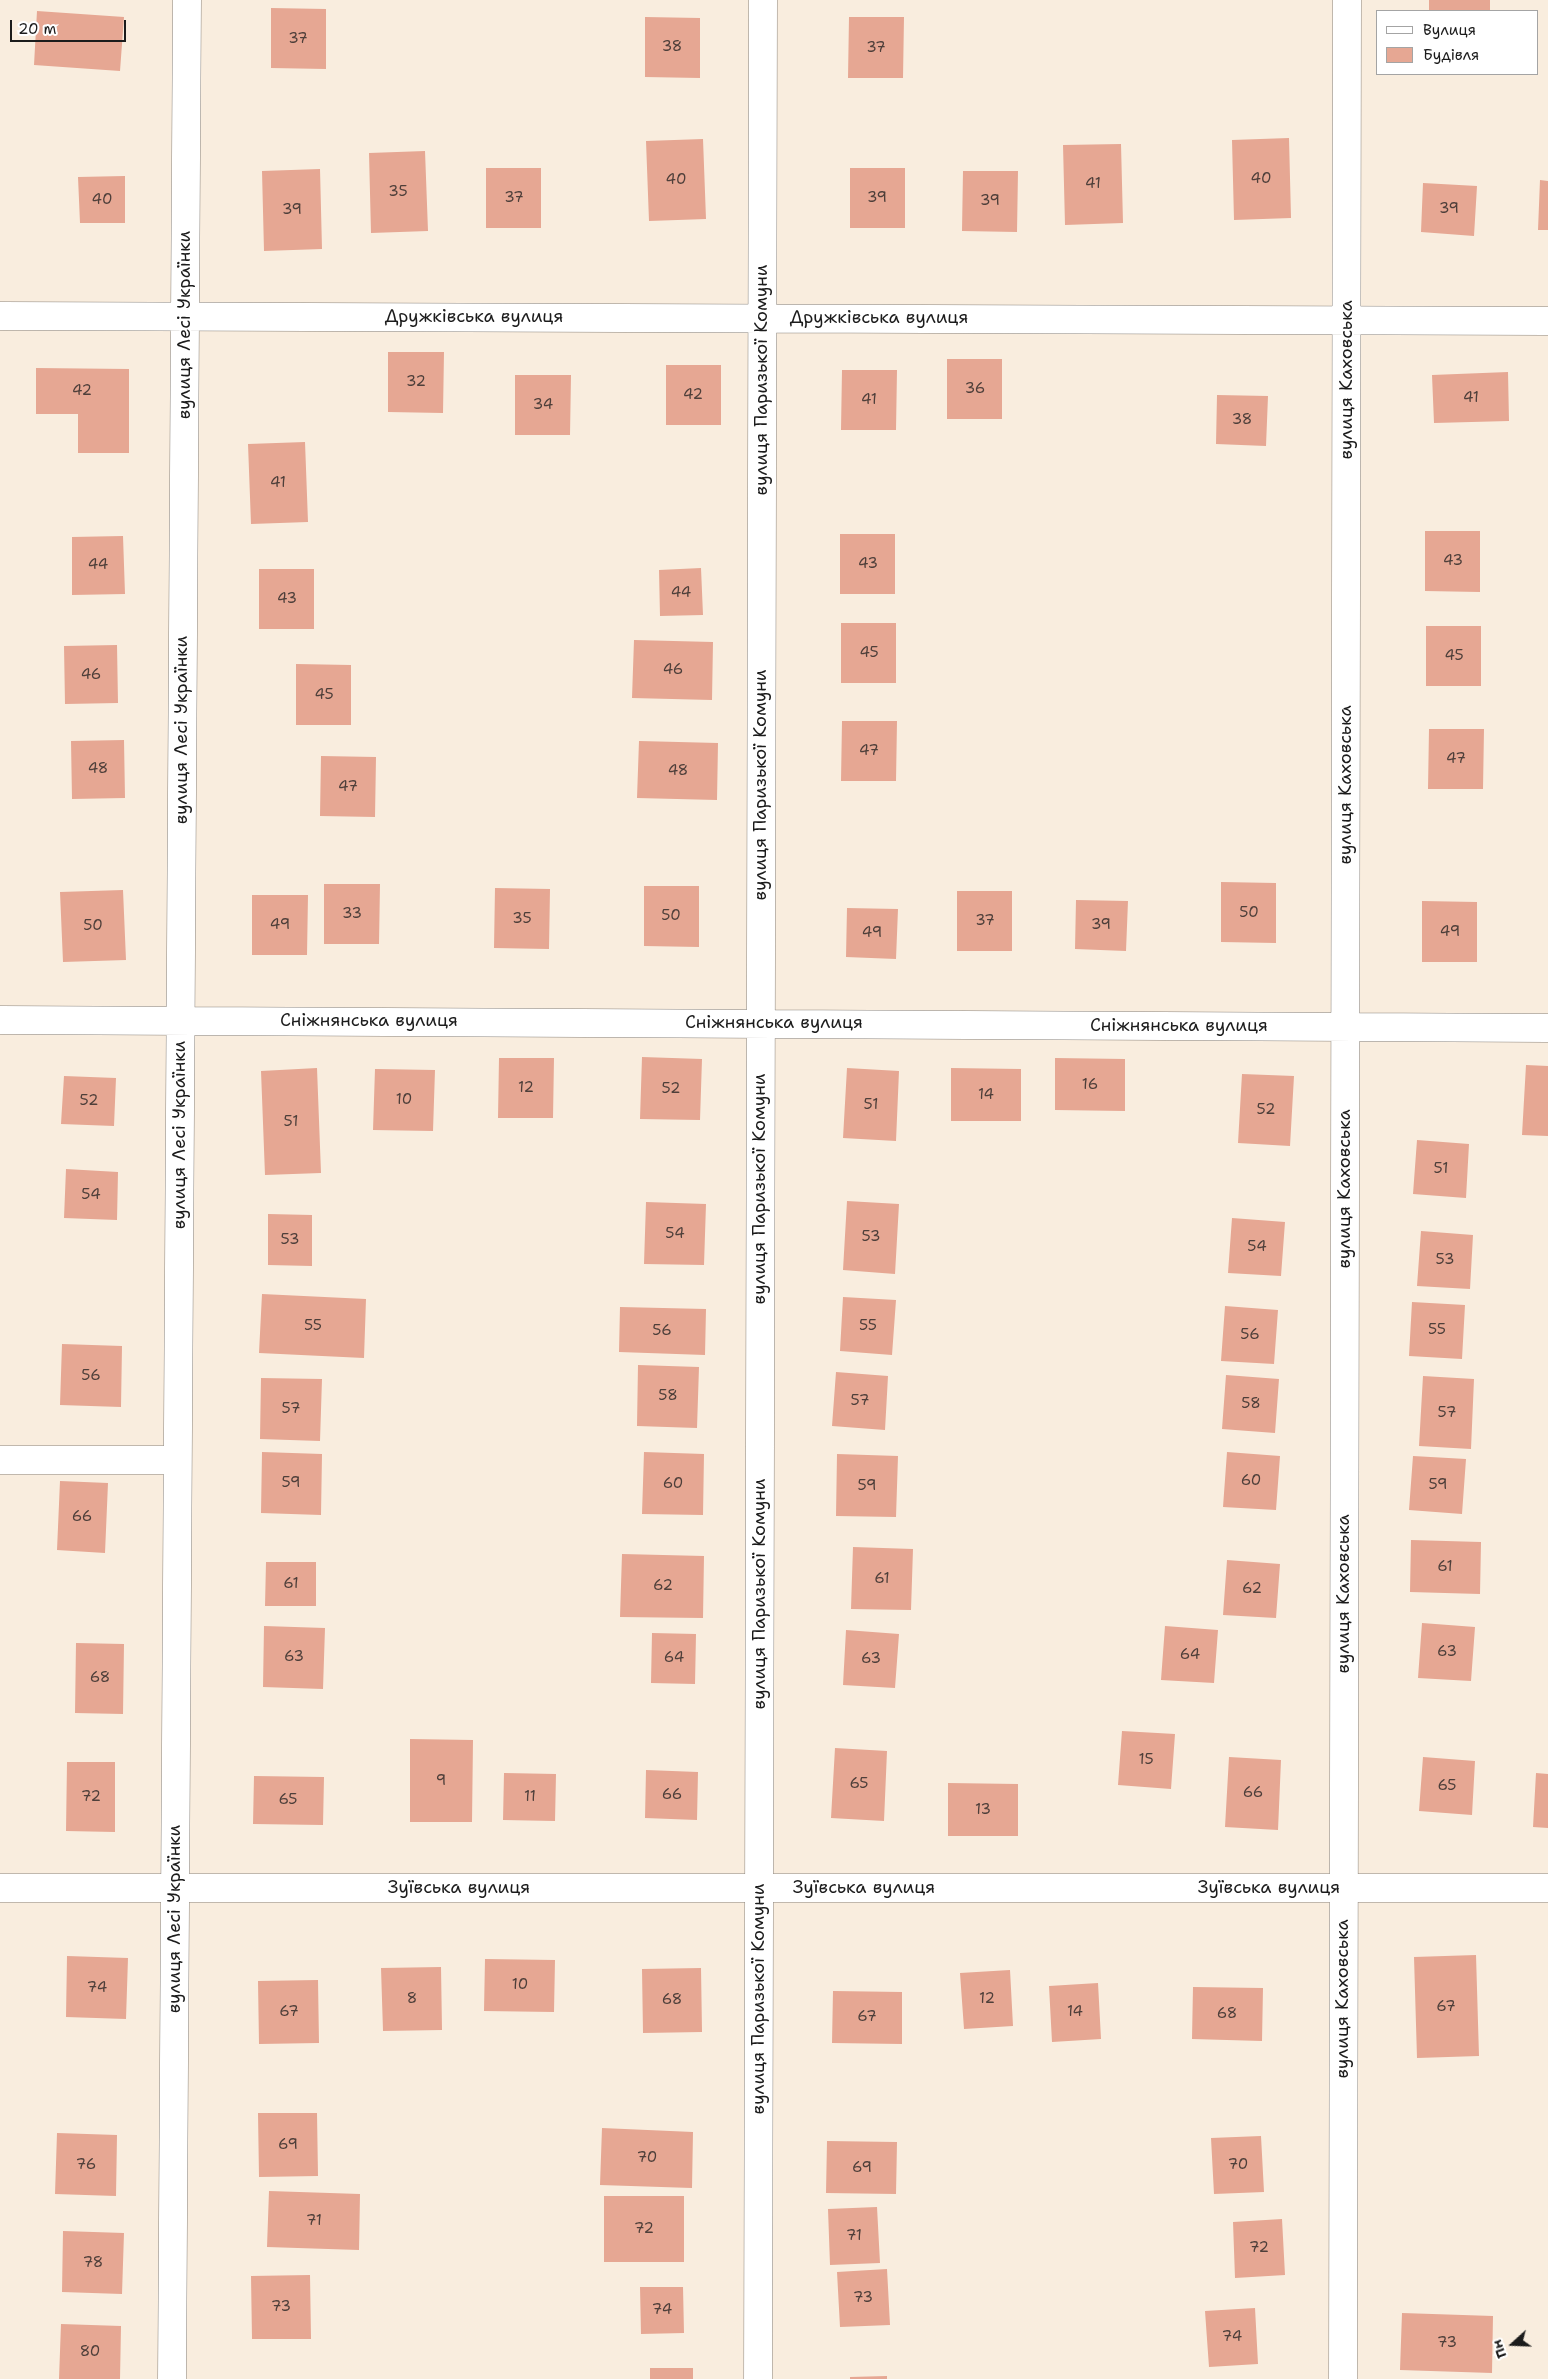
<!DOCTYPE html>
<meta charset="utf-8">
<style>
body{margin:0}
#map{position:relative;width:1548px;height:2379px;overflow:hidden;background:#f9edde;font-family:"Shantell Sans",sans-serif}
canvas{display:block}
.legend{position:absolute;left:1376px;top:10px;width:162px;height:65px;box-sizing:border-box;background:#fff;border:1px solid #a4a4a4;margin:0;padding:6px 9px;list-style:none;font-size:15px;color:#1c1c1c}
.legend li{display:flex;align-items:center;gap:10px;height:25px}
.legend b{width:25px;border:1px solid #a4a4a4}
.north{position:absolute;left:1488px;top:2319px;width:50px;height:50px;-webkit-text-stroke:4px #fff;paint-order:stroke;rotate:250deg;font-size:14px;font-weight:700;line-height:20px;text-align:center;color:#1c1c1c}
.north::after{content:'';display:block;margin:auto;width:18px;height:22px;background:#1c1c1c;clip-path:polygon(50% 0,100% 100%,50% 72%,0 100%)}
.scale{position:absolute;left:10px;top:20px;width:116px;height:22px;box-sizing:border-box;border:2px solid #1c1c1c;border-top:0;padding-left:6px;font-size:15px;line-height:18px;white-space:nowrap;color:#1c1c1c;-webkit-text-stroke:4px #fff;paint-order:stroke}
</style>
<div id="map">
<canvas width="1548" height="2379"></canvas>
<ul class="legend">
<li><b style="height:6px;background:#fff"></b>Вулиця</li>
<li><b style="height:14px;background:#e6a793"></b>Будівля</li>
</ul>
<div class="north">Пн</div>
<div class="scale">20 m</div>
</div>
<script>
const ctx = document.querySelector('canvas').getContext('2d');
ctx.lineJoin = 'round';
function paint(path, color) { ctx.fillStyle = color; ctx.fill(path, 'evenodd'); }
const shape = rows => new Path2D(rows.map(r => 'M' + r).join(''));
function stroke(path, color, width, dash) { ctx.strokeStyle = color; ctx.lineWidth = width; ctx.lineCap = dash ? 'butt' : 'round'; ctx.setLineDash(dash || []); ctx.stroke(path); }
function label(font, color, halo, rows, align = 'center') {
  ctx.font = font + ' "Shantell Sans",sans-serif'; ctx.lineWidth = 4; ctx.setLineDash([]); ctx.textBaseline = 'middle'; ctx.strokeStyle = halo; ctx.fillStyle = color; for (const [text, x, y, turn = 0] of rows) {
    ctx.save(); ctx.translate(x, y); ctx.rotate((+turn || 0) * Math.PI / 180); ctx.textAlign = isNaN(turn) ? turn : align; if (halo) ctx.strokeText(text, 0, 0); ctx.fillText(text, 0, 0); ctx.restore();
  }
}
paint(shape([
 [1429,0,1490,0,1490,11,1429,11],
 [271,8,326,9,326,69,271,68],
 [37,11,124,17,120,71,34,65],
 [645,17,700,18,700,78,645,77],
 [849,17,904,17,903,78,848,78],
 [1289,138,1291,218,1234,220,1232,140],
 [703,139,706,219,649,221,646,141],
 [1121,144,1123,223,1065,225,1063,145],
 [425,151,428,231,371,233,369,153],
 [486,168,541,168,541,228,486,228],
 [850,168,905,168,905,228,850,228],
 [320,169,322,249,264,251,262,171],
 [963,171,1018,171,1017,232,962,231],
 [125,176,125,223,80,223,78,177],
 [1540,180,1548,181,1548,230,1538,230],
 [1423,183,1477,186,1474,236,1421,232],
 [388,352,444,352,443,413,388,412],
 [947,359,1002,359,1002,419,947,419],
 [666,365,721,365,721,425,666,425],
 [36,368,129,369,129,453,78,453,78,414,36,414],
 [842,370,897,370,896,430,841,430],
 [1508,372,1509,421,1434,423,1432,375],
 [515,375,571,375,570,435,515,435],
 [1217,395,1268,396,1266,446,1216,444],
 [305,442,308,522,251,524,248,444],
 [1425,531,1480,531,1480,592,1425,591],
 [840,534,895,534,895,594,840,594],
 [123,536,125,594,72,595,72,537],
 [701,568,703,615,660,616,659,570],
 [259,569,314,569,314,629,259,629],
 [841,623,896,623,896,683,841,683],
 [1426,626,1481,626,1481,686,1426,686],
 [634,640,713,642,712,700,632,698],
 [117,645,118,703,65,704,64,646],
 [296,664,351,665,351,725,296,725],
 [842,721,897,721,896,781,841,781],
 [1429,729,1484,729,1483,789,1428,789],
 [124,740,125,798,72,799,71,741],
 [639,741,718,743,717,800,637,798],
 [321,756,376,757,375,817,320,816],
 [1221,882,1276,883,1276,943,1221,942],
 [324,884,380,884,379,944,324,944],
 [644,886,699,886,699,947,644,946],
 [495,888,550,889,549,949,494,948],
 [123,890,126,960,63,962,60,892],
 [957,891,1012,891,1012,951,957,951],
 [252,895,308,895,307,955,252,955],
 [1076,900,1128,901,1126,951,1075,949],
 [1422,901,1477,902,1477,962,1422,962],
 [847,908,898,909,896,959,846,957],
 [642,1057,702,1059,700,1120,640,1119],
 [499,1058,554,1058,553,1118,498,1118],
 [1055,1058,1125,1059,1125,1111,1055,1110],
 [1526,1065,1548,1066,1548,1136,1522,1135],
 [317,1068,321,1173,265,1175,261,1071],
 [847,1068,899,1071,896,1141,843,1138],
 [951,1068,1021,1069,1021,1121,951,1121],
 [375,1069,435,1070,433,1131,373,1130],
 [1242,1074,1294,1076,1290,1146,1238,1143],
 [64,1076,116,1078,114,1126,61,1124],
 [1417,1140,1469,1144,1466,1198,1413,1194],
 [66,1169,118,1172,117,1220,64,1218],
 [847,1201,899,1204,895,1274,843,1270],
 [646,1202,706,1204,704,1265,644,1264],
 [268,1214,312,1215,312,1266,268,1265],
 [1232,1218,1285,1222,1281,1276,1228,1273],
 [1421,1231,1473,1235,1470,1289,1417,1286],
 [262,1294,366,1299,364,1358,259,1353],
 [843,1297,896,1300,892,1355,840,1351],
 [1412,1302,1465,1305,1462,1359,1409,1356],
 [1225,1306,1278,1310,1274,1364,1221,1361],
 [620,1307,706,1309,705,1355,619,1352],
 [62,1344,122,1346,121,1407,60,1405],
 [638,1365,699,1367,697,1428,637,1426],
 [836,1372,888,1376,885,1430,832,1426],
 [1226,1375,1279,1379,1275,1433,1222,1429],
 [1423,1376,1474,1379,1471,1449,1419,1446],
 [261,1378,322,1379,320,1441,260,1439],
 [262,1452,322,1454,321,1515,261,1513],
 [644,1452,704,1454,703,1515,642,1514],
 [1227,1452,1280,1456,1276,1510,1223,1507],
 [837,1454,898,1456,896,1517,836,1516],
 [1413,1456,1466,1459,1462,1514,1409,1510],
 [60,1481,108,1483,105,1553,57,1550],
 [1411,1540,1481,1542,1480,1594,1410,1592],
 [853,1547,913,1549,911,1610,851,1609],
 [622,1554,704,1556,703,1618,620,1617],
 [1227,1560,1280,1564,1276,1618,1223,1615],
 [266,1562,316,1562,316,1606,265,1606],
 [1422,1623,1475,1627,1471,1681,1418,1678],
 [264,1626,325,1628,323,1689,263,1687],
 [1165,1626,1218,1630,1214,1683,1161,1680],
 [846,1630,899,1634,895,1688,843,1685],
 [652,1633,696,1634,695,1684,651,1683],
 [76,1643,124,1644,123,1714,75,1713],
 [1122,1731,1175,1734,1171,1789,1118,1785],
 [410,1739,473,1740,472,1822,410,1822],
 [835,1748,887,1751,884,1821,831,1818],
 [1229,1757,1281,1760,1278,1830,1225,1827],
 [1423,1757,1475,1761,1472,1815,1419,1811],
 [67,1762,115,1762,115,1832,66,1831],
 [646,1770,698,1772,697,1820,645,1818],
 [504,1773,556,1774,555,1821,503,1820],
 [1536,1773,1548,1774,1548,1828,1533,1827],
 [254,1776,324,1777,323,1825,253,1824],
 [948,1783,1018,1784,1018,1836,948,1836],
 [1476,1955,1479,2056,1417,2058,1414,1957],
 [67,1956,128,1958,126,2019,66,2017],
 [485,1959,555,1960,554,2012,484,2011],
 [441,1967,442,2030,383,2031,381,1968],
 [701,1968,702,2032,643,2033,642,1969],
 [1010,1970,1013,2026,964,2029,960,1973],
 [318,1980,319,2043,259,2044,258,1981],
 [1098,1983,1101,2039,1052,2042,1049,1986],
 [1193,1987,1263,1988,1262,2041,1192,2039],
 [833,1991,902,1992,902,2044,832,2043],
 [258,2113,317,2113,318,2176,259,2177],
 [602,2128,693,2132,692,2188,600,2185],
 [57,2133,117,2135,116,2196,55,2194],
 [1261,2136,1264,2192,1214,2194,1211,2138],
 [827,2141,897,2142,896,2194,826,2193],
 [269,2191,360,2194,359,2250,267,2247],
 [604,2196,684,2196,684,2262,604,2262],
 [877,2207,880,2263,830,2265,828,2209],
 [1282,2219,1285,2275,1235,2278,1233,2222],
 [63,2231,124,2233,122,2294,62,2292],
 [887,2269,890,2325,840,2327,837,2272],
 [310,2275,311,2339,252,2339,251,2276],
 [640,2287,683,2287,684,2333,641,2334],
 [1255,2308,1258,2364,1209,2367,1205,2311],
 [1402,2313,1493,2316,1492,2373,1400,2370],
 [61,2324,121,2326,120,2379,59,2379],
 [650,2368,693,2368,693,2379,650,2379],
 [887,2376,887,2379,850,2379,850,2377]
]), '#e6a793');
const minor = shape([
 [0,316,1548,321],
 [0,1020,1548,1028],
 [0,1460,177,1460],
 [0,1888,1548,1888],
 [172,2379,187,0],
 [758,2379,763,0],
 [1343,2379,1347,0]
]);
stroke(minor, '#8a847d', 29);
stroke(minor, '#fff', 28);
label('15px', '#4e3f3a', null, [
 ["37",298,39],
 ["38",672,47],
 ["37",876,48],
 ["40",1261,179],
 ["40",676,180],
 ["41",1093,184],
 ["35",398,192],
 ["37",514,198],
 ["39",877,198],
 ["40",102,200],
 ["39",990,201],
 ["39",1449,209],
 ["39",292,210],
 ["32",416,382],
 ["36",975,389],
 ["42",82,391],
 ["42",693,395],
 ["41",1471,398],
 ["41",869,400],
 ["34",543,405],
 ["38",1242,420],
 ["41",278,483],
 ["43",1453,561],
 ["43",868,564],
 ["44",98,565],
 ["44",681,593],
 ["43",287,599],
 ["45",869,653],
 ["45",1454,656],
 ["46",673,670],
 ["46",91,675],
 ["45",324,695],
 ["47",869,751],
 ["47",1456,759],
 ["48",98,769],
 ["48",678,771],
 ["47",348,787],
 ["50",1249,913],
 ["33",352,914],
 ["50",671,916],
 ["35",522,919],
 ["37",985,921],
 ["49",280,925],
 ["39",1101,925],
 ["50",93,926],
 ["49",1450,932],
 ["49",872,933],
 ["16",1090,1085],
 ["12",526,1088],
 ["52",671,1089],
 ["14",986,1095],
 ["10",404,1100],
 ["52",89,1101],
 ["51",871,1105],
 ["52",1266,1110],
 ["51",291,1122],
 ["51",1441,1169],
 ["54",91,1195],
 ["54",675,1234],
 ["53",871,1237],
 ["53",290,1240],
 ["54",1257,1247],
 ["53",1445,1260],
 ["55",313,1326],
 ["55",868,1326],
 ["55",1437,1330],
 ["56",662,1331],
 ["56",1250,1335],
 ["56",91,1376],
 ["58",668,1396],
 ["57",860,1401],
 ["58",1251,1404],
 ["57",291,1409],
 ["57",1447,1413],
 ["60",1251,1481],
 ["59",291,1483],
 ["60",673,1484],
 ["59",1438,1485],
 ["59",867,1486],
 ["66",82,1517],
 ["61",1445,1567],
 ["61",882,1579],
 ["61",291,1584],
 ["62",663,1586],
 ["62",1252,1589],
 ["63",1447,1652],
 ["64",1190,1655],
 ["63",294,1657],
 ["64",674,1658],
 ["63",871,1659],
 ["68",100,1678],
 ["15",1146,1760],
 ["9",441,1781],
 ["65",859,1784],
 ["65",1447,1786],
 ["66",1253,1793],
 ["66",672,1795],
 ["72",91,1797],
 ["11",530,1797],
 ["65",288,1800],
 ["13",983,1810],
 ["10",520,1985],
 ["74",97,1988],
 ["8",412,1999],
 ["12",987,1999],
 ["68",672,2000],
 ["67",1446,2007],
 ["67",289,2012],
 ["14",1075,2012],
 ["68",1227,2014],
 ["67",867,2017],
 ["69",288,2145],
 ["70",647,2158],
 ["76",86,2165],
 ["70",1238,2165],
 ["69",862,2168],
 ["71",314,2221],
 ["72",644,2229],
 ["71",854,2236],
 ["72",1259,2248],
 ["78",93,2263],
 ["73",863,2298],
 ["73",281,2307],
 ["74",662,2310],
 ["74",1232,2337],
 ["73",1447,2343],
 ["80",90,2352]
]);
label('18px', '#1c1c1c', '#fff', [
 ["Дружківська вулиця",474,317],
 ["Дружківська вулиця",879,318],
 ["вулиця Лесі Українки",185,325,-90],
 ["вулиця Паризької Комуни",762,380,-90],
 ["вулиця Каховська",1347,380,-90],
 ["вулиця Лесі Українки",182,730,-90],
 ["вулиця Паризької Комуни",761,785,-90],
 ["вулиця Каховська",1346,785,-90],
 ["Сніжнянська вулиця",369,1021],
 ["Сніжнянська вулиця",774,1023],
 ["Сніжнянська вулиця",1179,1026],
 ["вулиця Лесі Українки",180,1135,-90],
 ["вулиця Паризької Комуни",760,1189,-90],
 ["вулиця Каховська",1345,1189,-90],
 ["вулиця Паризької Комуни",760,1594,-90],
 ["вулиця Каховська",1344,1594,-90],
 ["Зуївська вулиця",459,1888],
 ["Зуївська вулиця",864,1888],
 ["Зуївська вулиця",1269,1888],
 ["вулиця Лесі Українки",175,1919,-90],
 ["вулиця Паризької Комуни",759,1999,-90],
 ["вулиця Каховська",1343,1999,-90]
]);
</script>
